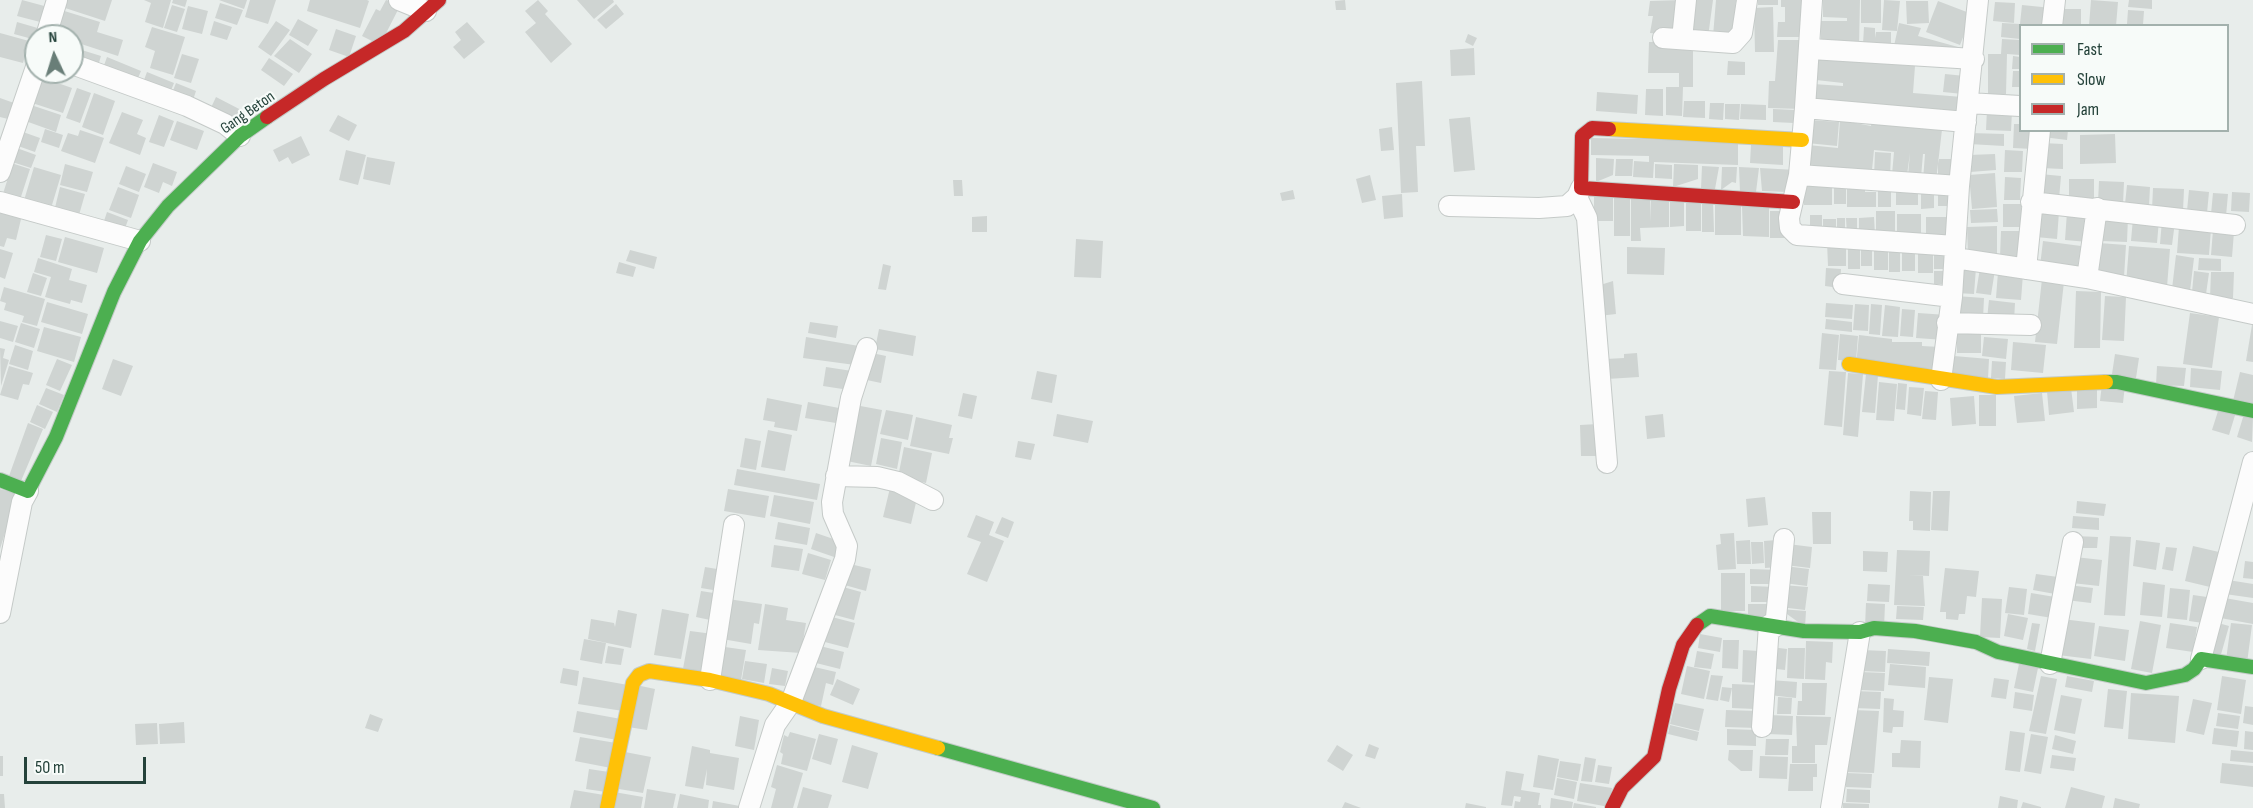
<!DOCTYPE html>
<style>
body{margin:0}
#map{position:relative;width:2253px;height:808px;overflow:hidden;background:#e8edeb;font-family:"Sofia Sans Condensed",sans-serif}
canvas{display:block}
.legend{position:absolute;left:2019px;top:24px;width:210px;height:108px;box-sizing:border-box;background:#f7fbf9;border:2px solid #a3b1ad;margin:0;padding:8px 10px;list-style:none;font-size:18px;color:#24423a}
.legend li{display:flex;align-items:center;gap:12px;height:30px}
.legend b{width:30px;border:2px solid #a3b1ad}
.north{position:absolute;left:24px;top:24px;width:60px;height:60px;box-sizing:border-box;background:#f7fbf9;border:2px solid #a3b1ad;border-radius:50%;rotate:356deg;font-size:16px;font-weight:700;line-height:24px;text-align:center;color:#24423a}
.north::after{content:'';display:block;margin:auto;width:21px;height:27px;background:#697e78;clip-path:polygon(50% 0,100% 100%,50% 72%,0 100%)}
.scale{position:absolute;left:24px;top:757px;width:122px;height:27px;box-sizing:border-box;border:3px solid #24423a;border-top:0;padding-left:8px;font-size:18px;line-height:21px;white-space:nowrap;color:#24423a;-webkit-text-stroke:4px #f7fbf9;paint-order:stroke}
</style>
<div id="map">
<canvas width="2253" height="808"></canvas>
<ul class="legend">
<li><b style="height:8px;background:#4caf50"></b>Fast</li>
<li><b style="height:8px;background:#ffc107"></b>Slow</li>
<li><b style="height:8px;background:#c62828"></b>Jam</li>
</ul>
<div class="north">N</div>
<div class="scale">50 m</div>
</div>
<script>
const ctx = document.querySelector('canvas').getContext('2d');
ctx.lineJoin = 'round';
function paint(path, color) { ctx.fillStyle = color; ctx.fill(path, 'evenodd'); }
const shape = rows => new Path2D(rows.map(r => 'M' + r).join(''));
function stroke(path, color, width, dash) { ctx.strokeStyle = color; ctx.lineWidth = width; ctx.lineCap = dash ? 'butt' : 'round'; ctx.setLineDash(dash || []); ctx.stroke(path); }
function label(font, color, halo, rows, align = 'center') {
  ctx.font = font + ' "Sofia Sans Condensed",sans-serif'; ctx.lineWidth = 4.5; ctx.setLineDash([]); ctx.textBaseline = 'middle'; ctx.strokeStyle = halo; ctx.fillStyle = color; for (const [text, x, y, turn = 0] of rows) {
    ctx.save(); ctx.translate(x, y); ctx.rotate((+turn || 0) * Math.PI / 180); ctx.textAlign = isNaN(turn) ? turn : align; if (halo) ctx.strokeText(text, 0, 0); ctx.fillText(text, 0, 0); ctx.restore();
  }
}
paint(shape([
 [22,0,48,7,44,23,17,16],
 [64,0,112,0,105,21,62,7],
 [144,0,171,0,163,28,145,22,151,3],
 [173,0,187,0,185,7,172,3],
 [219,0,247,0,244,9],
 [250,0,276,0,268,24,245,17],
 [310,0,367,0,369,1,360,28,307,11],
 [386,0,401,4,380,45,362,36,376,9,380,11],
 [538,0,548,11,545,14,572,44,551,63,525,32,536,23,525,11],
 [577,0,613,0,614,2,594,19],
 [1345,0,1346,10,1336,10,1335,1],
 [1683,0,1678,36,1650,33,1653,16,1648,16,1650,1],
 [1688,0,1713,0,1708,37,1685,35],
 [1716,0,1736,0,1732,38,1713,36],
 [1758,0,1778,0,1778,5,1758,5],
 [1781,0,1806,0,1805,37,1777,37,1778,22,1785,22,1785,7,1781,7],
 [1823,0,1860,0,1859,46,1821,45,1821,21,1847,21,1847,18,1823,17],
 [1861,0,1881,0,1881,23,1861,23],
 [1884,0,1900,1,1897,31,1882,30],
 [2091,0,2118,2,2116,26,2089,26],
 [2129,0,2152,0,2152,9,2128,7],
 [1906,1,1928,1,1929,23,1907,24],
 [1938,1,1972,14,1960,45,1926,32],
 [1995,2,2015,3,2014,23,1993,21],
 [220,3,243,10,237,25,215,18],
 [616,4,624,14,606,29,597,20],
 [172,5,185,9,177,32,164,28],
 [2022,5,2052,8,2050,26,2024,24,2020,26,2020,39,2001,37,2002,23,2020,24],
 [188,6,208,11,202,34,182,29],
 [1773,7,1774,52,1755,52,1754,8],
 [58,9,100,22,97,32,123,40,118,56,72,41,72,36,50,34],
 [2055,9,2081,9,2081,26,2055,26],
 [2128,10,2144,11,2143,25,2127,24],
 [298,19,318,30,308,46,289,35],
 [214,21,232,27,227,40,210,35],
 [276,21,290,30,271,56,258,47],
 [17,22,41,29,36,40,14,34],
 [467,22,485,42,464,59,453,47,461,40,455,32],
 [1899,23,1921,28,1918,36,1958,47,1956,56,1894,46],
 [152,27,185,37,173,75,150,68,155,51,145,47],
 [1864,27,1875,28,1875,38,1876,32,1891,32,1891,43,1863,44],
 [336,29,356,36,349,57,329,50],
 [0,33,29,41,23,63,0,57],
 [1468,34,1477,38,1473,46,1465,42],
 [290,39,312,54,299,73,274,56],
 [2002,39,2020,40,2020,55,2007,54,2006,94,1988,94,1988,54,2001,54],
 [1778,40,1804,40,1802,109,1768,108,1769,81,1775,81],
 [1649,42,1693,42,1693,87,1683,87,1682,116,1666,115,1666,87,1679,87,1679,73,1648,73],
 [72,47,101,56,97,69,72,62],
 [1474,48,1475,75,1451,76,1450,50],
 [1818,51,1902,57,1901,65,1915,66,1913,93,1962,97,1960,118,1811,103,1813,84,1843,86,1843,83,1816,80],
 [182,54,199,59,191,83,174,78],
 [2013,56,2020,57,2020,69,2012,69],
 [107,57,141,71,135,85,102,71],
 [269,58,293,74,284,86,261,70],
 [1728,61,1745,62,1745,75,1727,75],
 [2013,71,2020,71,2020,87,2012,87],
 [147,72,174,83,168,98,141,88],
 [1945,74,1965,76,1963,94,1943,92],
 [35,75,72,88,63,113,26,101],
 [1422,81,1425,146,1416,146,1418,192,1401,193,1396,83],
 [176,83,196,91,191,106,170,98],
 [77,88,91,93,80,123,66,118],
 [1646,89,1663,89,1663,116,1645,115],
 [1597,92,1638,95,1637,114,1596,111],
 [94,93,115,101,103,135,82,127],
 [216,97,245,112,240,123,208,114],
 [0,98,14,103,8,119,0,117],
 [1684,101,1705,101,1705,118,1683,117],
 [25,103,61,115,56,132,20,119],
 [1710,103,1724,103,1723,120,1709,119],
 [1725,104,1740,104,1739,120,1725,119],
 [1741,104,1766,105,1766,120,1740,119],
 [1773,109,1795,110,1794,123,1773,122],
 [1987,109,2012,111,2011,131,1986,130],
 [122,112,143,120,137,134,146,138,140,155,109,143],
 [159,115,174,121,164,147,149,142],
 [338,115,357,125,349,141,329,131],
 [1872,116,1943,121,1936,181,1923,180,1925,154,1923,154,1921,177,1908,176,1910,153,1907,175,1892,174,1894,152,1874,150,1872,170,1806,166,1808,145,1838,148,1840,120,1871,126],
 [1470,117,1475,170,1454,172,1449,119],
 [1809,120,1839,122,1837,146,1807,143],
 [177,121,204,131,197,150,170,140],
 [2014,124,2020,124,2020,130,2035,130,2033,149,2013,148],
 [1392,127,1394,150,1381,151,1379,129],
 [45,129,63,135,59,148,41,142],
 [80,130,104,138,95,163,61,151,68,133,78,136],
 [2044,130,2068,130,2067,140,2043,137],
 [23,132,40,138,35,152,18,146],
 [1970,133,2004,134,2004,146,1969,144],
 [2115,134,2116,163,2080,164,2080,135],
 [301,136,310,155,292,164,288,157,279,162,273,150],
 [1591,138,1738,141,1738,165,1654,162,1653,178,1633,177,1634,161,1649,162,1649,156,1591,155],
 [2042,143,2063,144,2063,169,2041,168],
 [1751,145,1783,146,1783,165,1750,163],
 [14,147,36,155,31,168,9,161],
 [346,150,366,155,358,185,339,180],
 [2005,150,2023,151,2022,172,2004,172],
 [1875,152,1891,153,1890,177,1874,176],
 [1995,154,1996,170,1970,172,1969,155],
 [367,157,395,162,390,185,363,179],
 [1596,158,1614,159,1613,175,1596,182],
 [1616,159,1633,159,1632,176,1615,176],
 [1938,159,1957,159,1957,181,1938,182],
 [5,161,30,169,18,206,1,200,7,181,0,178],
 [153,163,177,172,172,186,163,182,159,193,144,187],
 [65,164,93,172,87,192,60,185],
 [1655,164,1672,165,1672,179,1655,178],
 [1674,164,1698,165,1698,179,1673,187],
 [126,166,146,174,139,192,119,184],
 [1702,166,1719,167,1715,189,1701,189],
 [34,167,61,175,49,215,22,207],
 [1722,167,1737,167,1736,183,1732,182,1721,190],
 [1739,167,1759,168,1756,192,1740,192],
 [1760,168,1796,170,1787,192,1762,191],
 [1995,173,1997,207,1972,209,1969,175],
 [2040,174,2061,176,2059,199,2038,197],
 [1370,175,1376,200,1362,203,1356,179],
 [2005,177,2021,178,2020,200,2004,200],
 [2069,179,2094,179,2094,202,2069,201],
 [953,180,962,180,963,196,954,196],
 [1847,180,1865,180,1865,192,1876,192,1876,207,1847,207],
 [2099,181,2124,182,2123,204,2098,203],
 [1804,182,1832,182,1832,205,1804,205],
 [1834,183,1846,183,1846,204,1834,204],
 [1878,183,1891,183,1891,207,1878,207],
 [2127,185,2150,187,2149,206,2125,204],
 [1896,186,1918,186,1918,205,1896,205],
 [60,187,85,194,77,222,53,216],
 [118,187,139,195,131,218,109,210],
 [1938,188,1956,188,1956,206,1938,206],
 [2153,188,2184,189,2183,211,2152,210],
 [1921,189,1934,189,1934,208,1921,209],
 [1293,190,1295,199,1282,201,1280,193],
 [2189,190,2209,192,2207,213,2187,211],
 [2232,192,2250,193,2249,212,2231,211],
 [2213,193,2228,194,2226,216,2211,214],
 [1402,194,1403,217,1384,219,1382,196],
 [1594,196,1613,196,1613,221,1594,221],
 [1614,196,1630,196,1630,236,1614,236],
 [1631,196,1650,196,1651,222,1651,196,1669,196,1669,227,1640,228,1641,241,1631,241],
 [1741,199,1741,235,1715,235,1715,200],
 [1684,200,1684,226,1670,227,1670,201],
 [1702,200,1713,200,1714,232,1702,232],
 [1686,201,1701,201,1701,231,1686,231],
 [1769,204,1769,237,1743,236,1742,206],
 [2003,204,2021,204,2021,227,2003,227],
 [0,209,22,215,16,240,7,238,4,247,0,246],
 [1997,209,1998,222,1971,223,1970,210],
 [2038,210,2059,212,2057,239,2036,237],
 [1770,211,1786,211,1787,238,1770,238],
 [1876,211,1895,211,1895,233,1876,233],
 [107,212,128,220,123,234,102,227],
 [2067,212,2090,213,2088,242,2065,240],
 [1897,214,1921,214,1921,237,1897,233],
 [1810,215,1822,215,1822,231,1810,231],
 [987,216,987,232,972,232,972,217],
 [2102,216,2128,217,2127,242,2101,241],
 [1874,217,1875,235,1859,236,1859,218],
 [1926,217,1951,217,1951,239,1926,240],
 [1837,218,1845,218,1845,233,1837,233],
 [1846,218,1857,218,1857,234,1847,234],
 [2133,218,2159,220,2157,243,2131,241],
 [1823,219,1836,219,1836,232,1823,232],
 [2162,220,2175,222,2172,245,2160,244],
 [1997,226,1997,257,1968,257,1967,227],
 [2179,227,2211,229,2209,255,2177,253],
 [2213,230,2234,232,2232,257,2211,255],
 [2001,231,2021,231,2020,257,2000,257],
 [46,235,62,239,56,261,40,257],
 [65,237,104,248,97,273,58,262],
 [1076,239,1103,241,1101,278,1074,277],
 [2043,241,2081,246,2077,271,2040,266],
 [1827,242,1846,242,1846,266,1828,266],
 [1848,243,1860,243,1860,269,1848,269],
 [2099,243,2126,245,2124,277,2097,275],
 [1861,246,1872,246,1872,266,1861,266],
 [2129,246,2170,249,2167,287,2126,284],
 [1627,247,1665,248,1664,275,1627,274],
 [1874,248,1888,248,1888,270,1874,270],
 [0,249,13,253,5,279,0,277],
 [630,250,657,257,654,269,626,261],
 [1900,250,1900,272,1889,272,1889,251],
 [1902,252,1915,252,1915,271,1902,271],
 [1918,254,1933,254,1933,273,1918,273],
 [1934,255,1950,255,1950,269,1934,269],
 [2176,255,2194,258,2190,291,2172,289],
 [38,258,72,269,69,280,87,285,82,303,71,300,70,304,45,297,51,277,34,272],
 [2199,258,2221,259,2221,271,2198,270],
 [619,262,636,267,633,277,616,273],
 [883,264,891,266,886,290,878,289],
 [1958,266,1976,268,1974,294,1956,293],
 [1826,268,1841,269,1840,288,1825,286],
 [1980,268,1995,270,1991,295,1976,293],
 [1934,271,1950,271,1950,284,1934,284],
 [2194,271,2209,273,2206,294,2192,292],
 [1998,272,2023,274,2021,300,1996,298],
 [2211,272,2234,272,2233,298,2210,298],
 [33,273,47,278,41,296,27,292],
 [2042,279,2064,282,2057,344,2035,342],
 [1613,281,1616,314,1599,316,1597,286],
 [4,287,45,299,37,326,22,322,24,316,4,310,6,303,0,301],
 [2076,291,2101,292,2100,348,2074,348],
 [1956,296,1984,298,1983,319,1954,317],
 [2105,296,2126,297,2124,341,2102,340],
 [1989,300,2015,303,2014,321,1987,319],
 [47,302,88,314,82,334,41,322],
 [1826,303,1853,305,1852,319,1825,317],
 [1855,304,1869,305,1868,331,1853,330],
 [1871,304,1882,305,1880,335,1869,334],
 [1885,305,1900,307,1898,337,1882,336],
 [1902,309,1915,310,1913,337,1900,336],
 [1918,313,1947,315,1945,340,1916,338],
 [2190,313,2219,317,2212,368,2183,364],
 [1826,319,1852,322,1852,332,1825,329],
 [0,321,18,326,13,342,0,338],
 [810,322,838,326,836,338,808,333],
 [21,323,40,329,34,348,15,342],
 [2252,325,2253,325,2253,362,2246,361],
 [44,327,81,337,74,362,37,351],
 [1957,328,1981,329,1981,353,1957,353],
 [879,329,916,336,913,356,875,349],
 [1822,333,1839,335,1836,370,1819,369],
 [1840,334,1858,336,1856,361,1838,360],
 [1859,335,1892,339,1892,342,1922,342,1922,346,1940,347,1939,369,1856,365],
 [806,337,859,346,855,365,803,358],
 [1984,337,2008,339,2006,359,1982,356],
 [2013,342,2046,345,2043,373,2011,370],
 [15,345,33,351,28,370,9,364],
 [0,348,5,349,3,358,9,360,1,386],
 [867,352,886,356,881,383,862,379],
 [1637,353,1639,377,1607,379,1606,359,1624,358,1624,354],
 [2115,354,2139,358,2136,378,2112,374],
 [1954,356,1989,359,1988,379,1952,375],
 [57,359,72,365,60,391,46,385],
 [113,359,133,366,121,396,102,389],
 [1992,361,2006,362,2005,379,1991,378],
 [9,366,33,373,29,385,23,384,18,400,0,395],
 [2157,366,2186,368,2184,386,2156,385],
 [826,367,852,371,849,390,823,386],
 [2191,368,2222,371,2220,390,2190,387],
 [1037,371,1057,375,1052,403,1031,399],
 [1829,371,1846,372,1842,427,1824,425],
 [2240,372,2253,375,2253,406,2233,401],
 [1848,373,1863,374,1858,437,1843,435],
 [1866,374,1878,375,1875,413,1862,412],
 [1879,382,1897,384,1894,421,1876,420],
 [1898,383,1907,384,1905,410,1896,409],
 [2102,384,2125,385,2123,403,2100,401],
 [2097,385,2097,408,2077,409,2077,386],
 [1909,387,1924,388,1921,416,1907,414],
 [46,388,64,395,57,412,39,404],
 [2071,388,2074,412,2049,415,2047,391],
 [1925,391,1938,392,1936,420,1922,419],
 [963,393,977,396,972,419,958,416],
 [2042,393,2045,421,2017,423,2014,396],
 [1979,395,1996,395,1996,426,1979,426],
 [1974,396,1976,424,1952,426,1950,398],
 [767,398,802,405,797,431,774,427,775,422,763,420],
 [808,402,839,408,836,423,805,418],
 [37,405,53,412,45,429,30,422],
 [855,405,882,410,871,466,847,461],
 [2219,408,2236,412,2229,435,2212,430],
 [886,410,913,415,908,440,880,434],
 [1057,414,1093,421,1088,443,1053,436],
 [1663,414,1665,437,1647,439,1645,416],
 [2244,414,2253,417,2252,442,2237,437],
 [916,417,952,425,949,438,953,438,949,454,910,446],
 [28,423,43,429,21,481,9,476],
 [1598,424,1599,456,1581,456,1580,425],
 [768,430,792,435,785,471,761,467],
 [745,438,761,441,756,470,740,467],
 [881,438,902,442,897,469,876,464],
 [1018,441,1035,444,1031,460,1015,457],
 [904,447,932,453,926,483,898,477],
 [737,469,820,484,817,500,734,485],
 [890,488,918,494,911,524,883,517],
 [0,489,17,494,0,549],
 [728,489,769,496,765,518,724,511],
 [1910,491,1931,492,1930,531,1913,530,1913,521,1909,521],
 [1933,491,1950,491,1948,531,1931,530],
 [774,495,814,502,810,524,770,516],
 [1765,497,1768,525,1748,527,1746,499],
 [2077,501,2106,504,2104,516,2076,513],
 [1812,512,1831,512,1831,544,1813,544],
 [976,515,994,522,989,535,1004,541,987,582,967,574,981,542,967,537],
 [2073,516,2099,518,2099,530,2072,528],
 [1002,517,1014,522,1008,538,995,533],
 [778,522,810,528,807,545,775,539],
 [816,533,842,542,837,558,811,549],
 [1734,533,1736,569,1718,570,1716,545,1721,544,1720,534],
 [2075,536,2098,537,2097,548,2075,548],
 [2110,536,2131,537,2125,616,2104,615],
 [1750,540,1751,564,1737,564,1736,541],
 [1777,540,1779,567,1765,568,1764,541],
 [2136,540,2160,543,2156,570,2133,566],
 [1751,542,1763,542,1764,563,1752,564],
 [1788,544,1812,547,1810,568,1785,565],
 [774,545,803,549,799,571,771,567],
 [2193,546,2219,552,2210,587,2185,581],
 [2166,547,2177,548,2173,571,2162,569],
 [1897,550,1930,551,1929,576,1908,575,1923,576,1925,606,1894,605],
 [1863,551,1888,552,1887,572,1863,571],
 [808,553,831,560,825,580,802,574],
 [2075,557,2102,560,2099,586,2072,583],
 [2245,561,2253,562,2253,579,2243,578],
 [846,563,871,569,866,591,841,584],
 [1785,566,1809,569,1807,586,1784,583],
 [705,567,723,570,719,591,701,588],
 [1945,568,1979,571,1976,597,1967,596,1965,614,1959,614,1958,620,1946,619,1946,612,1940,612],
 [1750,569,1779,570,1779,584,1750,584],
 [1721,573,1745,573,1745,611,1721,611],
 [2036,574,2058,577,2055,594,2033,590],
 [2228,580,2253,584,2253,598,2225,594],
 [2143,582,2165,585,2162,617,2140,615],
 [1868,584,1890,585,1889,602,1867,601],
 [1782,585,1808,587,1805,610,1780,607],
 [2068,585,2093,588,2091,603,2066,600],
 [1751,586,1776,587,1776,602,1751,602],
 [843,587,861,592,854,620,835,615],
 [2009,587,2027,589,2024,615,2005,613],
 [2170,588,2190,590,2187,620,2167,618],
 [701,591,720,594,715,621,696,617],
 [2031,593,2055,597,2052,618,2028,614],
 [2193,595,2207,597,2203,623,2189,621],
 [2219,597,2253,603,2253,624,2215,617],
 [1982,598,2002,599,2000,638,1980,637],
 [728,599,762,604,759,624,754,623,751,644,722,639],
 [1866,603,1885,604,1884,628,1865,627],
 [765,604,788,608,786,620,806,623,801,653,758,650],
 [1748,604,1774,604,1774,619,1748,618],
 [1897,606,1924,607,1923,620,1896,619],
 [662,609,689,614,681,659,654,655],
 [1780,609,1806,611,1805,627],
 [618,610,637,614,631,648,588,639,591,619,614,623,615,627],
 [2008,614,2028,618,2023,640,2004,636],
 [828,616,855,623,848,648,821,641],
 [2062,619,2095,623,2091,659,2058,655],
 [2140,621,2161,625,2152,673,2131,669],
 [2211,621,2229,626,2220,658,2203,654],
 [2032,623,2040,624,2035,651,2027,649],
 [2170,623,2197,627,2193,652,2166,648],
 [2231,623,2252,625,2247,663,2226,660],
 [2099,626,2129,630,2125,661,2094,656],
 [690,631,713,634,705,678,682,674],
 [1700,634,1722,638,1720,652,1698,648],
 [584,639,606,643,602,664,580,660],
 [1723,640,1739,640,1738,669,1722,668],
 [1806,641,1833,642,1832,663,1826,662,1825,680,1805,679],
 [816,645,844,652,840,669,812,662],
 [608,646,624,649,621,665,605,663],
 [725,647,746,650,740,686,719,682,719,649,725,650],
 [1771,647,1787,649,1785,670,1769,668],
 [1788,648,1805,648,1804,679,1787,678],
 [1888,649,1930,652,1929,666,1887,663],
 [1743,650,1759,651,1758,683,1742,682],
 [1861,650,1886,651,1885,672,1860,671],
 [1697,651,1714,654,1711,669,1694,667],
 [745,661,767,664,764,683,742,679],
 [1890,664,1926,667,1925,688,1888,685],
 [2019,664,2038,668,2033,692,2014,688],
 [810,666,836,672,833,685,826,683,821,706,802,701],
 [1687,666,1710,671,1704,699,1681,694],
 [563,668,579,671,577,686,560,683],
 [772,668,788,671,785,686,769,684],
 [1860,672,1885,673,1884,691,1859,690],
 [1711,675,1723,676,1718,701,1706,699],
 [2041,676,2057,679,2046,734,2029,731],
 [2067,676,2094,681,2092,692,2065,687],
 [2222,676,2246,680,2241,714,2217,710],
 [583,677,628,685,623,711,578,704],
 [1929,677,1953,679,1948,723,1924,720],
 [1994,678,2009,680,2006,699,1991,697],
 [837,679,860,689,853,705,830,695],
 [1770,680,1797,682,1796,698,1769,695],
 [1802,683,1827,683,1825,715,1797,715,1798,701,1802,701],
 [1732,684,1756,685,1755,709,1732,708],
 [636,685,655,689,647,730,628,727],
 [1722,687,1732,688,1729,702,1720,700],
 [2108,689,2127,691,2123,729,2104,727],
 [1854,691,1881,692,1880,709,1854,708],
 [2015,692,2034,695,2032,711,2013,708],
 [2131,693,2179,696,2175,743,2128,739],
 [2061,695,2082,699,2075,734,2054,730],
 [1778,697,1792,698,1791,714,1777,714],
 [1884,698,1894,699,1893,710,1904,711,1903,727,1893,727,1892,733,1883,732],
 [2193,699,2212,703,2204,735,2186,731],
 [1675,703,1704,709,1699,731,1670,724],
 [2245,706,2253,707,2253,725,2243,723],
 [1726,710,1758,711,1757,728,1725,727],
 [1852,710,1879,711,1874,773,1844,772],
 [577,711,621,719,617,740,573,732],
 [2218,713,2240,716,2238,729,2216,726],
 [370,714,383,719,378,732,365,728],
 [1768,715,1793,716,1792,735,1768,734],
 [740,716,759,720,754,750,735,746],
 [1796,716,1831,717,1827,745,1815,745,1815,763,1792,763,1792,746,1797,746],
 [184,722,185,743,160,744,159,724],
 [157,723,158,744,136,745,135,724],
 [1670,725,1699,732,1697,741,1668,734],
 [2214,728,2239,731,2237,747,2212,744],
 [1727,729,1756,730,1756,746,1727,745],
 [2010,731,2025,733,2020,772,2005,770],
 [2245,731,2253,732,2253,750,2244,749],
 [790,732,816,739,807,771,781,764,783,754,780,752,784,735,788,737],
 [819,734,838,739,831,765,812,759],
 [2031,734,2048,737,2041,774,2024,771],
 [2055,735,2076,741,2073,754,2052,749],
 [580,737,616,743,611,768,575,761],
 [1766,739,1789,739,1788,755,1765,755],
 [1901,740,1921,741,1920,768,1892,767,1892,753,1900,753],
 [1369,744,1379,748,1375,759,1365,756],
 [852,745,878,753,868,789,842,782],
 [1337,745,1353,755,1343,771,1327,761],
 [692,746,710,750,710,753,739,758,734,790,706,785,707,769,703,789,685,786],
 [1729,750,1753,750,1752,771,1741,771,1728,760],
 [2231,750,2253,752,2253,763,2230,761],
 [625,752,651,757,643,793,619,789],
 [1538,755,1559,759,1553,790,1533,787],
 [2052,755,2076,758,2074,771,2050,768],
 [0,756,3,756,3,776,0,776],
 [1760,756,1788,757,1787,779,1759,778],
 [1585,757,1596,759,1592,782,1581,781],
 [1560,761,1581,764,1578,781,1557,777],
 [2222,763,2253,766,2253,787,2220,783],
 [1790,764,1817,764,1817,777,1813,777,1813,791,1788,791],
 [777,765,803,773,793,808,771,808,776,789,771,787],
 [1598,765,1612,767,1609,784,1595,782],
 [589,769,609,772,606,792,586,789],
 [1506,771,1524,774,1521,790,1540,793,1538,805,1541,805,1541,808,1514,808,1515,801,1520,802,1521,797,1514,796,1512,806,1501,805],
 [1846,773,1872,774,1871,788,1846,787],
 [1557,778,1577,782,1574,799,1554,795],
 [1580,783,1612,788,1609,807,1577,801],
 [803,787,832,795,828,808,797,808],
 [2071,787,2105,796,2102,808,2065,808],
 [647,789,676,794,673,808,644,808],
 [1847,789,1870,790,1870,803,1846,802],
 [574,790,604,795,601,808,570,808],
 [614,792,643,797,641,808,611,808],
 [0,794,4,794,5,808,0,808],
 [680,794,709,800,708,808,677,808],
 [2000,796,2018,800,2017,808,1998,808],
 [1551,798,1573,802,1572,808,1550,808],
 [2115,798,2140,804,2139,808,2113,808],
 [713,801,745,807,745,808,712,808],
 [1345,802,1361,808,1342,808],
 [2023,802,2041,807,2041,808,2021,808],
 [1466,803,1486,807,1486,808,1465,808],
 [1574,803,1596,807,1596,808,1573,808],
 [1843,803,1869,804,1869,808,1843,808]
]), '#cfd4d2');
const street = shape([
 [399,0,426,11],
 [1812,0,1805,108,1799,175,1789,218,1790,228,1797,235,1955,246],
 [2052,26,2055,0],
 [46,36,57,0],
 [1663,38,1733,43,1742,33,1747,0],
 [1682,39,1686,0],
 [1811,49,1974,59],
 [72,64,187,106,225,124,240,136],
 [1968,103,2020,106],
 [1805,108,1966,122],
 [0,172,36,67],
 [1799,175,1959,186],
 [1577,197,1587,218,1607,463],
 [0,202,140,241],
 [2031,202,2235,225],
 [1449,206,1539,208,1567,206,1577,197,1581,188],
 [1955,258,2087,278,2253,314],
 [2026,269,2040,130],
 [2087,278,2097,208],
 [1843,284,1952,297],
 [1947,323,2031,325],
 [1941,380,1952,297,1959,186,1978,0],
 [836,476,877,477,898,482,933,500],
 [0,613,22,502,28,491],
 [1775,627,1784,539],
 [2201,659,2253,462],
 [2050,664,2073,542],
 [710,680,734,525],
 [1762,727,1769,625],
 [749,808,775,725,791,702,845,559,847,546,833,514,832,502,851,398,867,348],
 [1831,808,1860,632]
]);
const fast = shape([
 [2106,382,2117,382,2253,411],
 [0,480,28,491,56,437,114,292,140,241,168,206,240,136,267,117],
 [1697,625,1710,616,1804,631,1860,632,1874,628,1915,631,1976,642,1998,652,2146,683,2185,675,2194,669,2201,659,2253,667],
 [938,748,1153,808]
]);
const slow = shape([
 [1609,129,1802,140],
 [1849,364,1997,387,2106,382],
 [607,808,633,683,639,675,649,671,710,680,769,694,823,716,938,748]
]);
const jam = shape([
 [267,117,324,79,404,31,439,0],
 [1609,129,1592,128,1582,136,1581,188,1793,202],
 [1612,808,1622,788,1654,757,1669,689,1683,645,1697,625]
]);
stroke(street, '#c5cac8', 22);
stroke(fast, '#c3cbc8', 16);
stroke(slow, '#c3cbc8', 16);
stroke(jam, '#c3cbc8', 16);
stroke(street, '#fcfcfc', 20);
stroke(fast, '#4caf50', 14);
stroke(slow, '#ffc107', 14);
stroke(jam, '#c62828', 14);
label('16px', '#24423a', '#f7fbf9', [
 ["Gang Beton",248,113,-35]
]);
</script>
